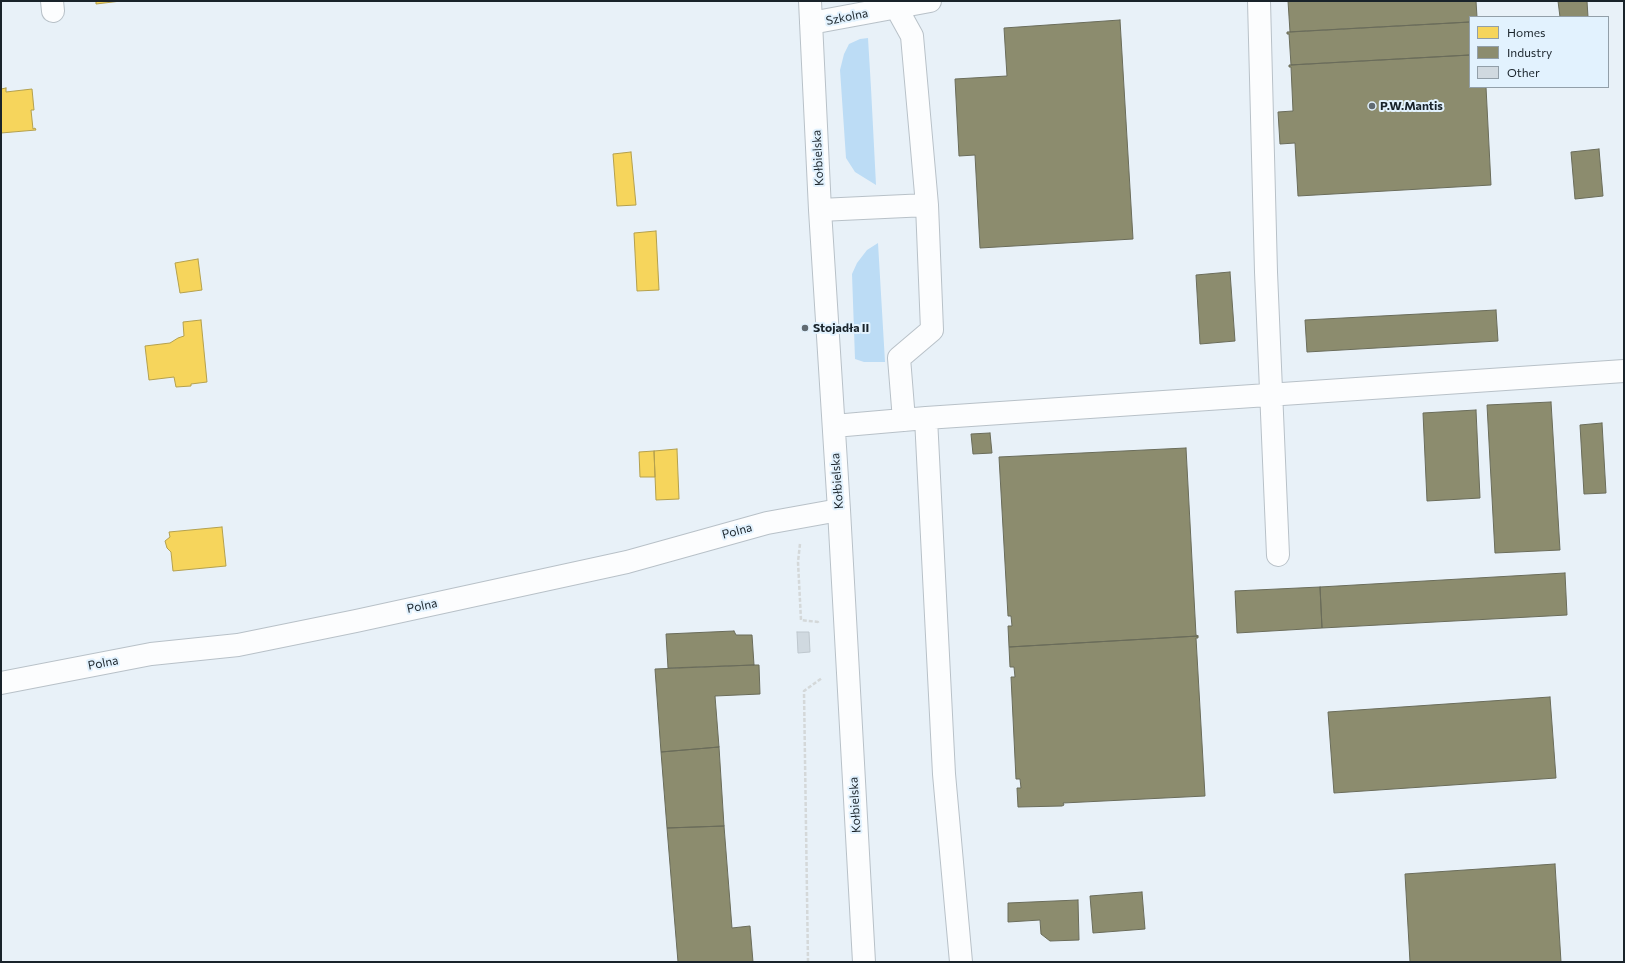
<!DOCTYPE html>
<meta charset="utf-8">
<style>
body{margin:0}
#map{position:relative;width:1625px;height:963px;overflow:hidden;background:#e8f1f8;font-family:Commissioner,sans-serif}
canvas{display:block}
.frame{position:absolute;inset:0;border:2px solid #19232a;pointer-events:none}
.legend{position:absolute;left:1469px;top:16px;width:140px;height:72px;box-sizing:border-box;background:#e2f2fe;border:1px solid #929fa9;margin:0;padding:5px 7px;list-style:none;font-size:12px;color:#19232a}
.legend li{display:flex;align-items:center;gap:8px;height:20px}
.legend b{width:20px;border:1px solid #929fa9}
</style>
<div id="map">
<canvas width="1625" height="963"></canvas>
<div class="frame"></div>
<ul class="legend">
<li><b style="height:11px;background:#f6d55c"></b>Homes</li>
<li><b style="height:11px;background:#8c8c6e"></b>Industry</li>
<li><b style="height:11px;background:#d0d9e0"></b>Other</li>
</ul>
</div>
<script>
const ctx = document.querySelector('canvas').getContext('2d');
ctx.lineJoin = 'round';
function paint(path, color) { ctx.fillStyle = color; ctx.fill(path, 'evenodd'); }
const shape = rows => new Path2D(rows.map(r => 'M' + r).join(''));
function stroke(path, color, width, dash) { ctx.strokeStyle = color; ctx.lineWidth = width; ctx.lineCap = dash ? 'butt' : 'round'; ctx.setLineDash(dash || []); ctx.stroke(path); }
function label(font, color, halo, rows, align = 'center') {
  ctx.font = font + ' Commissioner,sans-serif'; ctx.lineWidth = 4; ctx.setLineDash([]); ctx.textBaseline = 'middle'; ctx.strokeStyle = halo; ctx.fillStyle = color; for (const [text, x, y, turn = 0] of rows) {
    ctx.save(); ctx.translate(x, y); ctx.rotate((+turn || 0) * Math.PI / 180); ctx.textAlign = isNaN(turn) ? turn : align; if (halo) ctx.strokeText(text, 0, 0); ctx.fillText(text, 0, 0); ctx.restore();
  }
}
paint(shape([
 [868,38,871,88,876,185,855,172,846,158,840,70,844,54,849,44,860,39],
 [878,243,885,362,864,362,855,359,852,274,857,263,867,250]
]), '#bcdcf5');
const homes = shape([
 [96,1,121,1,96,4,96,1],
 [6,88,6,92,32,89,34,110,31,110,33,129,35,128,36,130,1,133,1,89,6,88],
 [631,152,636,205,617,206,613,154,631,152],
 [656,231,659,290,637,291,634,233,656,231],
 [198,259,202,290,180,293,175,263,198,259],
 [201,320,207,382,191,384,191,386,176,387,174,377,149,380,145,346,170,343,178,338,184,336,183,322,201,320],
 [677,449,679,499,656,500,654,451,677,449],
 [654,451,655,477,640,477,639,452,654,451],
 [222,527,226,566,173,571,171,552,167,548,165,541,170,537,169,532,222,527]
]);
paint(homes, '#f6d55c');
stroke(homes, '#b4a04d', 1);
const industry = shape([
 [1288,1,1476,1,1477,17,1470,17,1470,22,1290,32,1288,1],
 [1558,1,1587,1,1588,17,1560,17,1558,1],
 [1120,20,1133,239,980,248,975,155,959,156,955,79,1007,76,1004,28,1120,20],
 [1470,22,1470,55,1291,65,1289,34,1287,34,1287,32,1470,22],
 [1470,55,1470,87,1486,87,1491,185,1298,196,1295,143,1280,144,1278,112,1293,111,1291,67,1289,67,1289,65,1470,55],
 [1599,149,1603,196,1575,199,1571,152,1599,149],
 [1230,272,1235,341,1200,344,1196,275,1230,272],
 [1496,310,1498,341,1307,352,1305,320,1496,310],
 [1551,402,1560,550,1495,553,1487,405,1551,402],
 [1476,410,1480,498,1427,501,1423,413,1476,410],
 [1602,423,1606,493,1584,494,1580,425,1602,423],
 [990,433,992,453,973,454,971,434,990,433],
 [1186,448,1196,635,1198,636,1009,647,1008,626,1012,626,1011,616,1008,616,999,457,1186,448],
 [1565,573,1567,615,1322,628,1320,587,1565,573],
 [1320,587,1322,628,1237,633,1235,591,1320,587],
 [734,631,736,635,752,635,754,665,668,668,666,634,734,631],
 [1198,636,1198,638,1196,638,1205,796,1063,803,1064,805,1062,806,1018,807,1017,788,1021,788,1020,779,1016,779,1011,677,1015,677,1014,667,1010,667,1009,647,1198,636],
 [754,665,759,665,760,694,715,696,719,747,661,752,655,669,754,665],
 [1550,697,1556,778,1334,793,1328,712,1550,697],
 [719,747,724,826,667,828,661,752,719,747],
 [724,826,732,928,750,926,753,962,678,962,667,828,724,826],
 [1555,864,1561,962,1410,962,1405,874,1555,864],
 [1142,892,1145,929,1093,933,1090,896,1142,892],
 [1078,900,1079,940,1050,941,1041,934,1040,920,1008,922,1008,903,1078,900]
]);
paint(industry, '#8c8c6e');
stroke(industry, '#6a6c5a', 1);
const building = shape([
 [797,632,809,632,810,652,798,653,797,632]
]);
paint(building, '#d0d9e0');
stroke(building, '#bec7ce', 1);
const minor = shape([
 [52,1,53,11],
 [810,1,820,210,839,510,864,962],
 [1259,1,1266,272,1278,555],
 [811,23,930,1],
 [820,210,927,205,912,36,896,7],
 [926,418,1624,371],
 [904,420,899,358,932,330,927,205],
 [834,426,926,418,944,774,961,962],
 [1,683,151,654,238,645,356,621,627,562,767,523,839,510]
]);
stroke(minor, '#b8c1c8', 24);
stroke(shape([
 [800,544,798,562,801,620,818,622,818,623],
 [808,962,804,691,822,678]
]), '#d4d8d9', 2.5, [4, 2]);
stroke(minor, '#fcfdfe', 22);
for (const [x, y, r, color] of [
 [1372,106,4,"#616b72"],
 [805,328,4,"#616b72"]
]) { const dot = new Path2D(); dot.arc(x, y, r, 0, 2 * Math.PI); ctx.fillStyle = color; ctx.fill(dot); stroke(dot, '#e2f2fe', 1.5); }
label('12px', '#19232a', '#e2f2fe', [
 ["Szkolna",847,17,-11],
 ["Kołbielska",818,158,-93],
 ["Kołbielska",837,481,-94],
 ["Polna",737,531,-15],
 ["Polna",422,606,-12],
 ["Polna",103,663,-11],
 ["Kołbielska",855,805,-93]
]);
label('bold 12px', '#19232a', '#e2f2fe', [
 ["P.W.Mantis",1380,106],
 ["Stojadła II",813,328]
], 'left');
</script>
